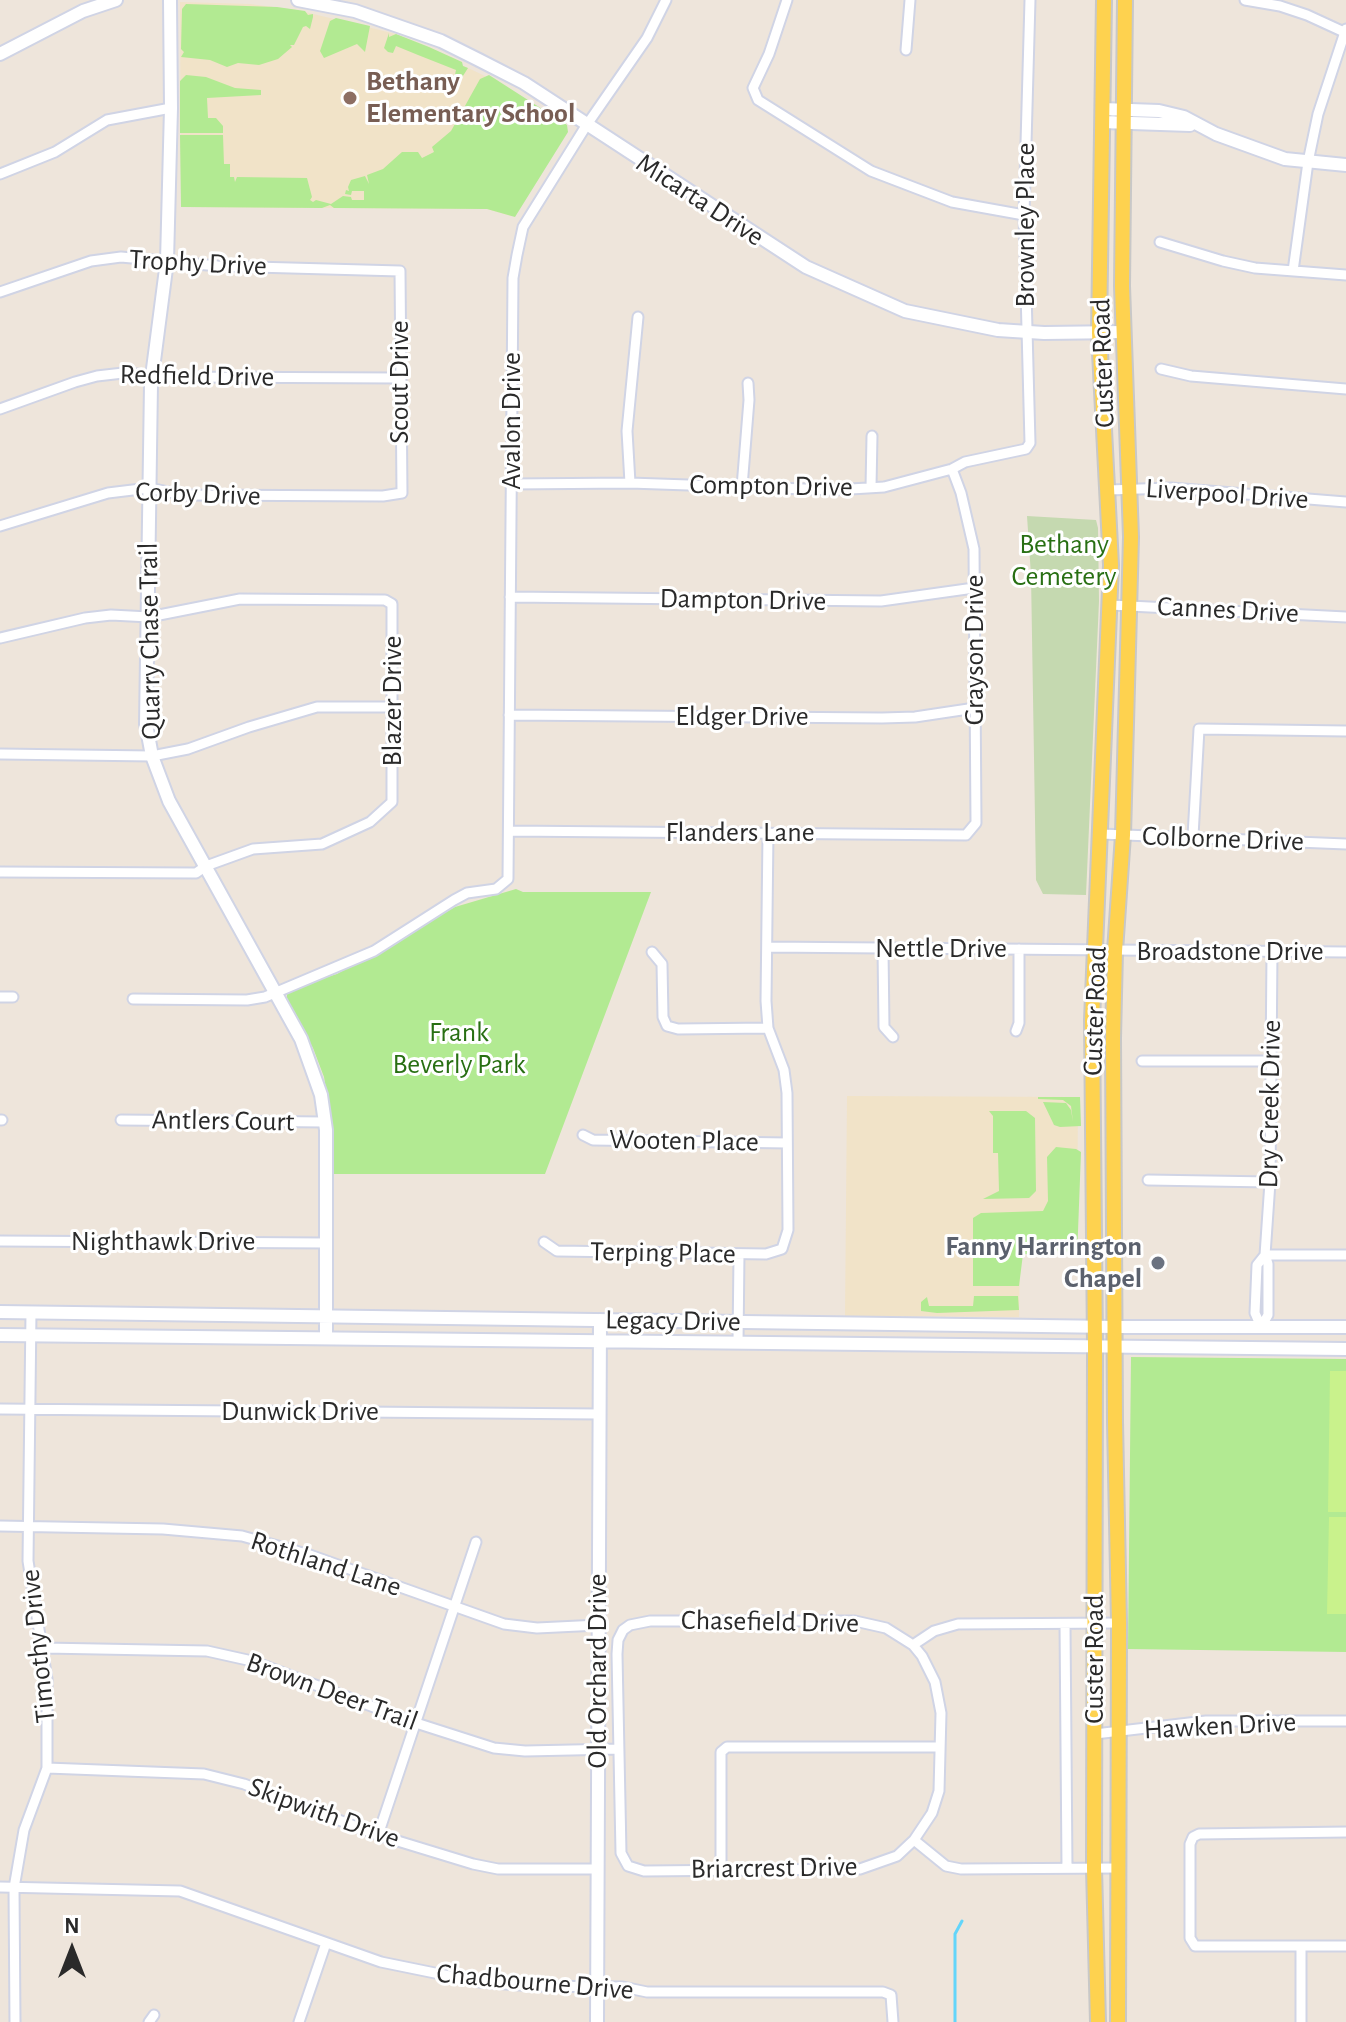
<!DOCTYPE html>
<style>
body{margin:0}
#map{position:relative;width:1346px;height:2022px;overflow:hidden;background:#eee5db;font-family:"Alegreya Sans",sans-serif}
canvas{display:block}
.north{position:absolute;left:32px;top:1910px;width:80px;height:80px;-webkit-text-stroke:6px #fff;paint-order:stroke;rotate:0deg;font-size:22px;font-weight:700;line-height:32px;text-align:center;color:#2a2a2a}
.north::after{content:'';display:block;margin:auto;width:28px;height:36px;background:#2a2a2a;clip-path:polygon(50% 0,100% 100%,50% 72%,0 100%)}
</style>
<div id="map">
<canvas width="1346" height="2022"></canvas>
<div class="north">N</div>
</div>
<script>
const ctx = document.querySelector('canvas').getContext('2d');
ctx.lineJoin = 'round';
function paint(path, color) { ctx.fillStyle = color; ctx.fill(path, 'evenodd'); }
const shape = rows => new Path2D(rows.map(r => 'M' + r).join(''));
function stroke(path, color, width, dash) { ctx.strokeStyle = color; ctx.lineWidth = width; ctx.lineCap = dash ? 'butt' : 'round'; ctx.setLineDash(dash || []); ctx.stroke(path); }
function label(font, color, halo, rows, align = 'center') {
  ctx.font = font + ' "Alegreya Sans",sans-serif'; ctx.lineWidth = 6; ctx.setLineDash([]); ctx.textBaseline = 'middle'; ctx.strokeStyle = halo; ctx.fillStyle = color; for (const [text, x, y, turn = 0] of rows) {
    ctx.save(); ctx.translate(x, y); ctx.rotate((+turn || 0) * Math.PI / 180); ctx.textAlign = isNaN(turn) ? turn : align; if (halo) ctx.strokeText(text, 0, 0); ctx.fillText(text, 0, 0); ctx.restore();
  }
}
paint(shape([
 [180,2,250,4,297,10,396,34,485,76,566,129,511,216,487,209,181,207],
 [847,1096,1078,1097,1077,1252,1020,1252,1019,1317,845,1316]
]), '#f1e3c8');
paint(shape([
 [186,4,277,7,305,11,308,15,313,14,313,17,310,29,306,26,303,27,294,45,290,45,292,47,278,59,259,65,238,63,227,67,210,60,181,57,184,52,181,49,182,9],
 [336,18,370,26,365,52,357,44,324,58,320,51,330,21],
 [389,33,389,37,396,34,429,47,462,62,463,66,468,68,461,79,457,80,454,79,456,70,418,55,396,46,393,53,388,52,384,48],
 [186,75,206,77,235,88,261,90,261,95,207,98,208,118,216,118,223,126,223,133,180,133,180,81],
 [489,75,567,125,568,132,515,217,487,209,334,208,330,205,322,208,181,207,180,135,223,135,224,164,230,164,230,177,234,177,235,182,237,177,307,178,312,197,310,200,313,202,316,200,331,204,343,196,351,197,352,200,364,200,364,191,352,191,351,195,345,194,346,190,349,191,348,187,351,180,365,176,369,184,367,175,383,169,402,152,418,152,422,158,434,152,432,147,451,131,480,79],
 [516,889,523,892,651,892,545,1174,331,1174,332,1127,324,1077,313,1048,287,1000,287,993,310,982,337,974,455,907],
 [1038,1097,1080,1097,1081,1126,1060,1127,1054,1125,1043,1102,1066,1103,1071,1110,1073,1122,1071,1106,1063,1100,1038,1099],
 [989,1111,1026,1111,1035,1118,1036,1191,1029,1198,983,1199,999,1191,998,1153,993,1153,993,1116],
 [1056,1147,1076,1149,1081,1152,1077,1258,1073,1252,1045,1250,1045,1255,1023,1254,1019,1286,973,1286,973,1218,981,1213,1043,1211,1048,1201,1047,1157],
 [974,1296,1018,1296,1019,1310,937,1313,921,1311,921,1302,927,1297,929,1306,973,1306],
 [1131,1357,1346,1359,1346,1652,1128,1649]
]), '#b2ea92');
paint(shape([
 [1027,516,1096,520,1098,528,1099,601,1086,895,1043,894,1036,880,1031,575]
]), '#c5d9b0');
paint(shape([
 [1330,1371,1346,1371,1346,1512,1328,1512],
 [1329,1517,1346,1517,1346,1614,1327,1614]
]), '#c9f28c');
stroke(shape([
 [955,2022,955,1934,962,1921]
]), '#63d5fa', 3);
const street = shape([
 [787,0,769,54,753,88,758,100,871,171,952,202,1024,215],
 [1245,0,1280,6,1307,15,1344,32],
 [906,50,910,0],
 [0,174,55,152,107,120,171,108],
 [1160,242,1223,261,1255,268,1346,275],
 [1293,271,1308,162,1318,114,1346,29],
 [0,292,91,261,121,257,218,266,400,271,402,493,383,496,184,495,149,488,108,493,0,526],
 [1161,369,1191,376,1346,389],
 [0,409,75,382,97,376,123,373,177,377,399,378],
 [630,483,627,431,638,317],
 [511,484,630,483,834,490,884,487,952,469,965,462,1026,449,1030,443,1024,215,1030,0],
 [742,487,749,400,748,383],
 [871,487,872,436],
 [1108,490,1171,488,1346,502],
 [510,597,881,601,974,588],
 [1110,605,1346,617],
 [0,638,85,618,111,615,149,617,240,599,385,600,392,604,392,802,370,822,322,844,253,849,206,866,196,873,0,872],
 [509,715,882,718,915,717,975,708],
 [0,754,152,756,188,749,249,727,317,707,392,707],
 [509,831,966,835,976,823,974,549,961,493,952,469],
 [1101,834,1346,844],
 [1193,836,1199,729,1346,731],
 [767,947,1346,952],
 [883,949,884,1027,893,1037],
 [652,952,662,964,663,1017,667,1026,678,1029,768,1028],
 [0,997,13,997],
 [133,999,247,1000,265,997,374,951,454,900,467,893,496,889,508,879,513,278,517,255,523,227,586,126,647,38,666,0],
 [1016,1031,1019,1023,1019,949],
 [1142,1061,1272,1061],
 [0,1120,2,1120],
 [121,1120,324,1122],
 [583,1135,593,1140,787,1143],
 [1148,1180,1270,1182],
 [0,1241,326,1243],
 [544,1242,557,1251,766,1254,782,1249,788,1230,787,1093,784,1070,768,1028,766,1001,768,833],
 [1265,1255,1346,1255],
 [1261,1327,1268,1315,1268,1264,1265,1255,1270,1182,1272,952],
 [1261,1327,1255,1313,1257,1265,1265,1255],
 [738,1343,739,1254],
 [0,1409,599,1414],
 [0,1526,163,1529,242,1536,310,1555,504,1624,537,1628,599,1625],
 [650,1621,855,1621,886,1628,913,1645,922,1656,935,1682,941,1713,939,1791,932,1813,914,1840,897,1856,860,1869,644,1871,628,1866,621,1853,617,1654,618,1640,623,1630,630,1625,650,1621],
 [1065,1624,1067,1868],
 [913,1645,934,1631,958,1624,1119,1623],
 [44,1648,207,1651,252,1661,416,1723,494,1748,525,1751,618,1749],
 [1095,1734,1206,1721,1346,1721],
 [47,1768,204,1774,244,1784,378,1835,473,1864,498,1869,598,1869],
 [1346,1832,1199,1834,1193,1837,1190,1844,1190,1938,1195,1946,1346,1946],
 [378,1835,476,1542],
 [914,1840,946,1866,961,1869,1118,1868],
 [721,1870,721,1752,727,1747,940,1747],
 [0,1887,180,1891,381,1962,479,1982,533,1986,623,1987,647,1992,883,1992,891,1995,893,2022],
 [1301,1946,1301,2022],
 [15,2022,14,1888,24,1830,47,1768,47,1679,28,1561,31,1312],
 [149,2022,154,2015],
 [299,2022,326,1943]
]);
const secondary = shape([
 [170,0,171,108,167,261,151,384,146,724,152,756,169,801,301,1039,321,1095,326,1130,326,1338],
 [298,0,355,11,441,41,479,60,524,83,806,267,905,311,998,330,1044,333,1123,332],
 [0,54,83,11,116,0],
 [1102,109,1159,111,1184,117,1216,134,1285,159,1346,165],
 [1102,122,1190,125],
 [0,1312,1115,1327,1346,1327],
 [0,1335,1346,1349],
 [597,2022,600,1320]
]);
const primary = shape([
 [1098,2022,1094,1868,1095,1347,1092,1020,1111,565,1099,333,1104,0],
 [1118,2022,1119,1623,1115,1422,1113,1038,1115,951,1123,835,1131,537,1122,286,1125,0]
]);
stroke(street, '#d0d4e5', 13);
stroke(secondary, '#d0d4e5', 16);
stroke(primary, '#c8c8c8', 18);
stroke(street, '#fff', 9);
stroke(secondary, '#fff', 12);
stroke(primary, '#fed24f', 14);
for (const [x, y, r, color] of [
 [350,98,8,"#8d6e63"],
 [1158,1263,8,"#6b7280"]
]) { const dot = new Path2D(); dot.arc(x, y, r, 0, 2 * Math.PI); ctx.fillStyle = color; ctx.fill(dot); stroke(dot, '#fff', 3); }
label('bold 28px', '#785e54', '#fff', [
 ["Bethany",366,82],
 ["Elementary School",366,114]
], 'left');
label('28px', '#2a2a2a', '#fff', [
 ["Micarta Drive",700,200,33],
 ["Brownley Place",1026,225,-90],
 ["Trophy Drive",198,263,3],
 ["Custer Road",1103,363,-92],
 ["Redfield Drive",197,376,1],
 ["Scout Drive",400,382,-90],
 ["Avalon Drive",512,421,-90],
 ["Compton Drive",771,486,1],
 ["Corby Drive",198,494,2],
 ["Liverpool Drive",1227,494,4],
 ["Dampton Drive",743,600,1],
 ["Cannes Drive",1228,610,3],
 ["Quarry Chase Trail",150,641,-91],
 ["Grayson Drive",975,650,-90],
 ["Blazer Drive",393,701,-90],
 ["Eldger Drive",742,717],
 ["Flanders Lane",740,833],
 ["Colborne Drive",1223,839,2],
 ["Nettle Drive",941,949],
 ["Broadstone Drive",1230,952],
 ["Custer Road",1095,1011,-88],
 ["Dry Creek Drive",1270,1104,-89],
 ["Antlers Court",223,1121,1],
 ["Wooten Place",684,1141,1],
 ["Nighthawk Drive",163,1242],
 ["Terping Place",663,1253,1],
 ["Legacy Drive",673,1321,1],
 ["Dunwick Drive",300,1412],
 ["Rothland Lane",326,1564,18],
 ["Chasefield Drive",770,1622,1],
 ["Timothy Drive",38,1646,-96],
 ["Custer Road",1095,1659,-90],
 ["Old Orchard Drive",598,1671,-90],
 ["Brown Deer Trail",332,1692,20],
 ["Hawken Drive",1220,1726,-3],
 ["Skipwith Drive",324,1813,20],
 ["Briarcrest Drive",774,1868,-1],
 ["Chadbourne Drive",535,1982,5]
]);
label('28px', '#286f13', '#fff', [
 ["Bethany",1064,545],
 ["Cemetery",1064,577],
 ["Frank",459,1033],
 ["Beverly Park",459,1065]
]);
label('bold 28px', '#5b616d', '#fff', [
 ["Fanny Harrington",1142,1247],
 ["Chapel",1142,1279]
], 'right');
</script>
